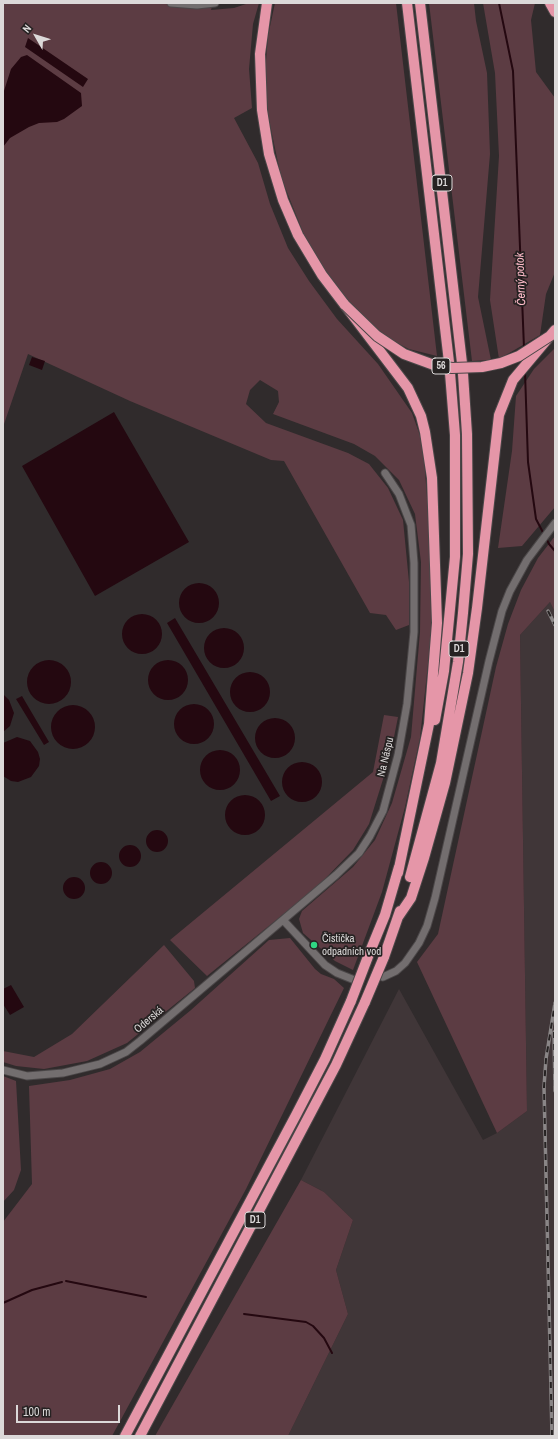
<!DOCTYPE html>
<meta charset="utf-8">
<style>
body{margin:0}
#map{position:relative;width:558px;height:1439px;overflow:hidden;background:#302b2c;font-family:"Archivo Narrow",sans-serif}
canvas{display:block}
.frame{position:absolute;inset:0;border:4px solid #dcd9d9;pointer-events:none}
.north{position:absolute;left:16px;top:16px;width:40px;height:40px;-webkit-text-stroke:3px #262222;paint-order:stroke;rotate:309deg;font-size:11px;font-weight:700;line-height:16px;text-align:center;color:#dcd9d9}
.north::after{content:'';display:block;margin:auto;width:14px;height:18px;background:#dcd9d9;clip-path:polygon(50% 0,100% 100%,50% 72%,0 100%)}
.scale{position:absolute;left:16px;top:1405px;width:104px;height:18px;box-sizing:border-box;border:2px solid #dcd9d9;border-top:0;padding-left:5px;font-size:12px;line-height:14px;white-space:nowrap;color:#dcd9d9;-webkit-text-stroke:3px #262222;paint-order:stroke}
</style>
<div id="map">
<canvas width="558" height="1439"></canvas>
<div class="frame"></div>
<div class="north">N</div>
<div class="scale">100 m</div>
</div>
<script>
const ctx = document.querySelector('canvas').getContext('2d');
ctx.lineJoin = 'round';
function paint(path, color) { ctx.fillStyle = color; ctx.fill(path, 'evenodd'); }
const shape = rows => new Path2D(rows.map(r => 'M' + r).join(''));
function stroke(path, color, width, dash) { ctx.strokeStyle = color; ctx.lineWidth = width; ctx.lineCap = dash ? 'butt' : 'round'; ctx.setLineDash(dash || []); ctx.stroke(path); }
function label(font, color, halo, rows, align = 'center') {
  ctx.font = font + ' "Archivo Narrow",sans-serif'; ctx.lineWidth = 3.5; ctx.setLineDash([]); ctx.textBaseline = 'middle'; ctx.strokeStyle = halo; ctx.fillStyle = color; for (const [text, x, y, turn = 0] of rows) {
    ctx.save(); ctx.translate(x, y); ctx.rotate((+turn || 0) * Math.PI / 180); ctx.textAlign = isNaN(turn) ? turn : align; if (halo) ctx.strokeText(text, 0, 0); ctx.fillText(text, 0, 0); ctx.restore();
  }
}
paint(shape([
 [550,602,555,612,555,1436,288,1436,348,1314,336,1270,353,1220,324,1192,301,1180,399,989,483,1140,497,1133,527,1111,520,635]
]), '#403638');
paint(shape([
 [3,3,213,3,211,10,234,8,249,3,259,3,253,24,249,69,252,108,234,118,258,163,270,204,288,248,309,281,337,319,378,364,412,413,423,444,432,564,431,636,420,738,405,807,382,892,353,970,335,961,303,933,299,919,302,911,353,867,375,840,392,803,411,737,420,632,421,562,415,514,399,480,375,456,354,444,273,414,279,402,278,391,260,380,250,390,246,404,266,423,348,453,369,464,388,488,403,520,409,582,409,625,396,630,386,615,370,613,284,461,271,460,130,401,28,354,3,427],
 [275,3,396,3,437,356,409,349,387,338,359,314,333,283,306,240,281,177,268,115,265,73,268,36],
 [429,3,474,3,476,21,487,73,490,154,478,297,491,360,472,361],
 [483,3,535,3,531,20,536,72,555,98,555,272,546,294,540,335,499,359,490,300,499,156,495,73],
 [555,348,555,507,522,546,498,548,512,451,516,396,534,369],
 [555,536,555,612,550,602,520,635,527,1111,497,1133,417,962,438,934,496,667,508,624,521,590,538,558],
 [384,715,398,717,390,757,369,824,353,850,317,887,207,976,170,940,373,772],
 [290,938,315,969,321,974,334,979,344,988,246,1189,112,1436,3,1436,3,1222,32,1184,29,1086,70,1080,110,1069,140,1052,191,1010,269,940],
 [164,945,194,981,195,988,127,1043,87,1061,44,1069,16,1066,3,1062,3,1051,34,1057,72,1034],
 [3,1076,16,1081,21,1170,14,1190,3,1202],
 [301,1180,324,1192,353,1220,336,1270,348,1314,288,1436,155,1436]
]), '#5c3c43');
paint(shape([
 [28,38,88,79,83,87,25,47],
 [27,55,81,93,82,106,64,119,57,122,39,123,29,127,10,138,3,147,3,94,11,69,21,57],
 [32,357,45,361,42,370,29,365],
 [114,412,189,542,95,596,22,466],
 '179 603a20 20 0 1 1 40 0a20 20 0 1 1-40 0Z',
 '122 634a20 20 0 1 1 40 0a20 20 0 1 1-40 0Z',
 [175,618,280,796,271,801,167,623],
 '204 648a20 20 0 1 1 40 0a20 20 0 1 1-40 0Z',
 '27 682a22 22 0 1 1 44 0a22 22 0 1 1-44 0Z',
 '148 680a20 20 0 1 1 40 0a20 20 0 1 1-40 0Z',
 '230 692a20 20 0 1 1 40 0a20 20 0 1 1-40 0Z',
 [3,694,9,700,14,713,10,726,3,732],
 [22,696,49,742,44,745,16,699],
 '174 724a20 20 0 1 1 40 0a20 20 0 1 1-40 0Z',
 '51 727a22 22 0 1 1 44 0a22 22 0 1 1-44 0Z',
 '255 738a20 20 0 1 1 40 0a20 20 0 1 1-40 0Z',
 [17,737,30,741,38,752,40,759,39,766,31,777,18,782,11,781,3,776,3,743],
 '200 770a20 20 0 1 1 40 0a20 20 0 1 1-40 0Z',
 '282 782a20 20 0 1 1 40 0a20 20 0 1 1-40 0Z',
 '225 815a20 20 0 1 1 40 0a20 20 0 1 1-40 0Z',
 '146 841a11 11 0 1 1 22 0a11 11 0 1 1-22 0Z',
 '119 856a11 11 0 1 1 22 0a11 11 0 1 1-22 0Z',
 '90 873a11 11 0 1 1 22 0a11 11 0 1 1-22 0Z',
 '63 888a11 11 0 1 1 22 0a11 11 0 1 1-22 0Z',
 [11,985,24,1007,10,1015,3,1004,3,989]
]), '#240810');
stroke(shape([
 [499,3,513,71,524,348],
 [525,372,528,462,536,519,549,544,555,551],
 [66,1281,146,1297],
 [3,1303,32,1290,62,1282],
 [244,1314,306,1322,313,1326,324,1338,332,1353]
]), '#240810', 2);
const minor = shape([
 [171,3,197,5,215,3],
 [284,921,325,965,337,973,352,979],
 [383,977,396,971,405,963,419,943,427,926,435,898,489,661,502,611,510,591,527,560,555,523],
 [3,1070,27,1076,63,1073,100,1064,126,1052,140,1041,336,875,359,853,370,836,383,811,398,755,407,704,414,632,414,563,411,525,399,494,385,473]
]);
const highway = shape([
 [267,3,260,54,262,110,269,154,283,200,298,235,322,275,408,388,421,416,425,432,432,478,437,623,429,724,398,873],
 [407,3,449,362],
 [420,3,462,363],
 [550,3,555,12],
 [435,720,444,671,455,557,455,435,450,373],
 [410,877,441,763,458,662,463,613,468,554,467,434,463,374],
 [398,917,411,898,424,858,445,783,468,673,477,608,499,415,513,380,555,330],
 [369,954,385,915,399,867],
 [384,957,400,911],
 [125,1436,296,1115,325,1059,351,1001],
 [140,1436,336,1065,365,1002]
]);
stroke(minor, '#4b4748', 9);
stroke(highway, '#4b4748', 12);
stroke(minor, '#736e6f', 7);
stroke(highway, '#e596a8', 10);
const rail = shape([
 [548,611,555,625],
 [554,1032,555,1091],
 [552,1436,544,1087,546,1059,555,1003]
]);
stroke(rail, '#8a8687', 3.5);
stroke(rail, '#262222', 2, [6]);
const highwayBridge = shape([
 [345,305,377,336,404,354,434,365,452,368,482,367,501,363,519,356,550,336],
 [351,1001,369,954],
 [365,1002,384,957]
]);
stroke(highwayBridge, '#4b4748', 12, []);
stroke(highwayBridge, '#e596a8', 10);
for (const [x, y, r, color] of [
 [314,945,4,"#2fd883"]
]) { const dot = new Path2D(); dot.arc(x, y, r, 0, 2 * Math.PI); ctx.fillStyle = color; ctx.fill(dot); stroke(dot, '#262222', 1.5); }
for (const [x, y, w] of [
 [442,183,20],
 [441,366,18],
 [459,649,20],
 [255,1220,20]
]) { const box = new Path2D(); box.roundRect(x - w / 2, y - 8, w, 16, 3); ctx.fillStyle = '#262222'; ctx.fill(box); stroke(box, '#dcd9d9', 1); }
label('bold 10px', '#dcd9d9', null, [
 ["D1",442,183],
 ["56",441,366],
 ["D1",459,649],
 ["D1",255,1220]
]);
label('11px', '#dcd9d9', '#262222', [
 ["Na Náspu",386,757,-77],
 ["Oderská",149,1020,-40]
]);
label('11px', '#dcd9d9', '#262222', [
 ["Čistička",322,939],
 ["odpadních vod",322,952]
], 'left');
label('italic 12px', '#ffbcca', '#262222', [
 ["Černý potok",521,279,-92]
]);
</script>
